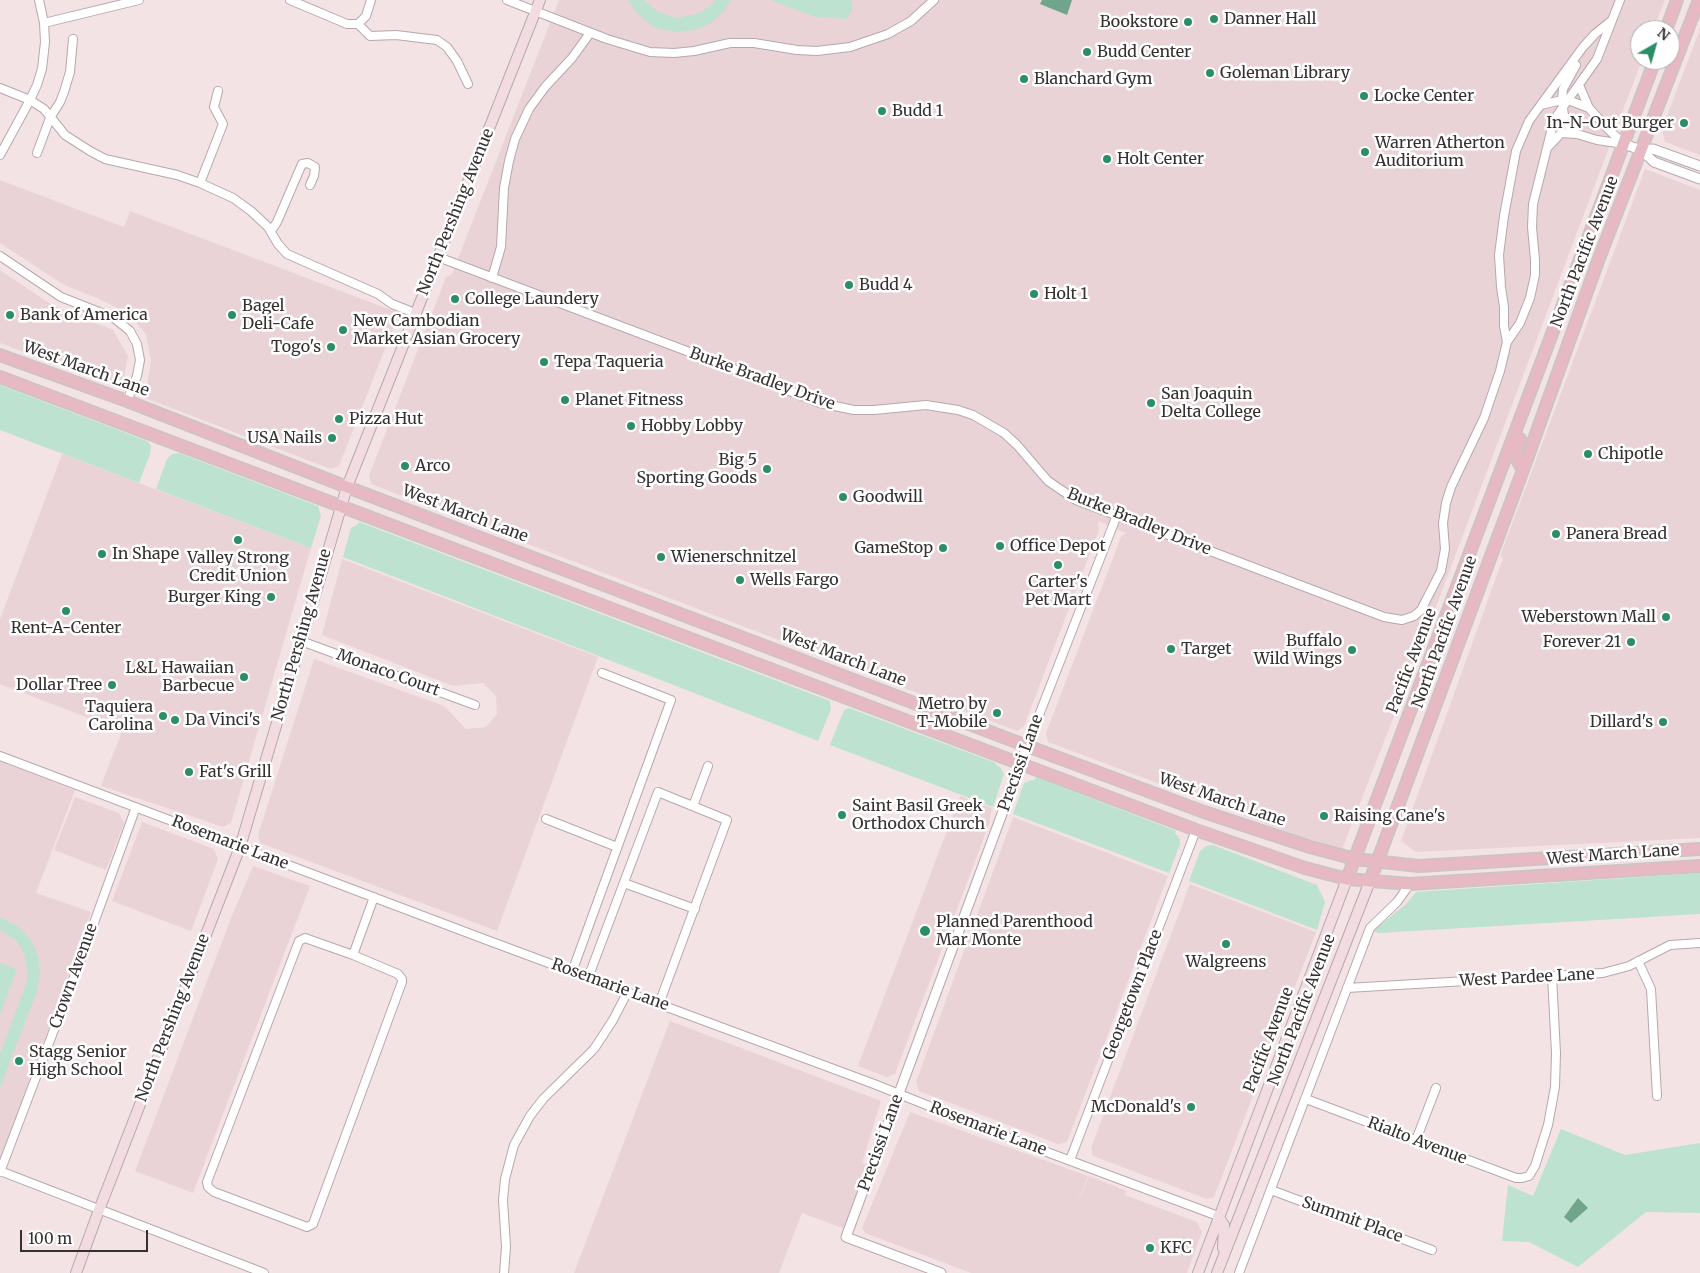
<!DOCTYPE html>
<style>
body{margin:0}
#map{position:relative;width:1700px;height:1273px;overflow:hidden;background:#f3e3e5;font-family:Merriweather,serif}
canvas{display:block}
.north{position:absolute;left:1630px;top:20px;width:50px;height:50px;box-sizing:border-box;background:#fff;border:1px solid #afacad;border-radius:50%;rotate:38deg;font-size:14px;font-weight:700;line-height:20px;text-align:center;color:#363031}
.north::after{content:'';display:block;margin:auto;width:18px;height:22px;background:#2c8e67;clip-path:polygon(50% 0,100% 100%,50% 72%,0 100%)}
.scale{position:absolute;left:20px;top:1230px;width:128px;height:22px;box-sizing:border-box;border:2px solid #363031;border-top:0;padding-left:6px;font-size:15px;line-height:18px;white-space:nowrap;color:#363031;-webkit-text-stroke:4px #fff;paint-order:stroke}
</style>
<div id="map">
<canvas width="1700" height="1273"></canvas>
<div class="north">N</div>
<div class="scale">100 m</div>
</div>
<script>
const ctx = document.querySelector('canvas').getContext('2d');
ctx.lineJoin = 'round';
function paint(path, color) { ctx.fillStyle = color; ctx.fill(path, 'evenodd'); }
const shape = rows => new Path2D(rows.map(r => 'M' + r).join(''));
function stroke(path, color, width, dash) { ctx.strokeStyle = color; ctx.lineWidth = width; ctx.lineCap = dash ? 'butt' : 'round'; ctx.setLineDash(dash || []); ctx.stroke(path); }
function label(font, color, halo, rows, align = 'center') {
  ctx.font = font + ' Merriweather,serif'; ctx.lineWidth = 5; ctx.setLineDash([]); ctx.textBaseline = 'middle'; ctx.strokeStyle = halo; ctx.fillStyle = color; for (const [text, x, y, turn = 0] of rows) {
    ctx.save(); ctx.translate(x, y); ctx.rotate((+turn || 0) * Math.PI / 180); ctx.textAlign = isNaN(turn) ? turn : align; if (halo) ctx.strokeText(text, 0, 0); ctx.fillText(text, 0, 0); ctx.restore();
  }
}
paint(shape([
 [559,0,1665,0,1653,30,1640,30,1640,60,1642,60,1422,644,1341,852,1048,742,1046,733,1121,537,1126,533,1098,521,1099,530,1024,726,1017,731,371,484,369,476,446,277,452,274],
 [1700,29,1700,155,1665,142,1662,129],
 [1645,169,1700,190,1700,838,1416,852,1401,841,1503,558,1500,556],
 [0,180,124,227,130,211,399,313,339,466,331,469,145,398,151,361,146,334,128,313,97,298,64,285,0,243],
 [0,270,52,305,113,330,128,356,123,382,115,387,0,343],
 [62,454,311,548,231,823,223,827,101,786,122,731,0,684,0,619],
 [342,559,598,657,497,931,260,843,258,835,314,659,444,706,466,729,486,727,497,714,496,696,483,683,453,686,322,635],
 [0,761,75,790,36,893,91,912,0,1162],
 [960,796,992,808,989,824,895,1074,887,1077,858,1066],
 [75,797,119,813,124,823,106,870,54,850],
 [1013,817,1168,876,1067,1142,1058,1144,919,1091,916,1082],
 [142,822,214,849,218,859,191,931,112,901],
 [253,866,310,886,193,1193,135,1171,231,918],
 [1190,884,1316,932,1214,1197,1207,1199,1093,1156,1091,1148],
 [670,1021,881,1101,862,1163,869,1165,845,1229,802,1213,779,1273,574,1273],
 [910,1112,1088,1176,1074,1212,1089,1176,1127,1191,1125,1195,1197,1222,1202,1232,1187,1273,971,1273,865,1233,862,1228]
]), '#ead3d7');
paint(shape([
 [628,0,644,0,658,12,677,18,697,14,709,7,715,0,731,0,724,11,711,23,695,30,677,32,659,29,651,25,637,13],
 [771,0,852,0,852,9,847,19,815,17],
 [0,385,147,441,151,446,150,454,139,483,0,430],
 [179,453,318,506,321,516,311,548,156,489,167,459,172,454],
 [359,522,830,701,831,709,818,741,343,557,351,528,358,524],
 [849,708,996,763,996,765,1000,767,1004,774,993,807,830,745,844,710],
 [1036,777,1176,831,1175,833,1180,839,1180,844,1169,873,1013,814,1024,783,1032,780,1035,780],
 [1213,845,1317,885,1325,902,1317,930,1189,881,1200,851,1206,846],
 [1700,873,1700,914,1379,933,1373,931,1406,904,1416,892],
 [0,917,19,927,31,940,38,956,40,974,37,991,0,1088,0,1054,25,987,28,973,24,953,17,941,0,930],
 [0,963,17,969,0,1015],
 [1561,1129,1625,1155,1700,1143,1700,1213,1646,1212,1578,1267,1529,1242,1502,1241,1508,1185,1533,1196]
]), '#bde2cf');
paint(shape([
 [1042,0,1072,0,1067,15,1040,4],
 [1578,1198,1588,1208,1571,1223,1564,1217]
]), '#70a48b');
const minor = shape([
 [290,0,347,24,358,24],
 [507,0,607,39,650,52,674,53,694,51,730,43,754,43,797,50,817,51,850,47,888,34,911,21,934,0],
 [44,23,139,0],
 [358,24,370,36,396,35,437,40,447,47,457,61,468,84],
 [358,24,366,16,371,0],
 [1576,65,1563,89,1562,100,1565,123,1577,134],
 [1579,85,1589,108,1608,129,1624,144],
 [0,88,30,100,44,109,65,135,90,151,105,159,177,175,200,183,233,198,251,211,268,227,278,244,287,254,378,294,392,304,415,313],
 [1541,105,1562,100,1568,100,1589,108],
 [1549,146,1561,133,1577,134,1597,140,1624,144],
 [37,153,50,118,60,102,64,92,70,72,73,39],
 [0,155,30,100,37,85,42,69,45,42,44,23,39,0],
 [200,183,223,124,214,107,218,91],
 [271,231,277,222,302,164,308,163,315,167,314,176,310,185],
 [0,256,61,297,114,318,130,331,137,344,140,360,137,376,127,401],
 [438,257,721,364,820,403,854,410,874,410,926,405,958,410,973,415,1004,433,1017,445,1048,481,1076,500,1384,617,1402,620,1414,616,1421,610,1441,571,1445,549,1443,523,1446,503,1451,487,1484,418,1500,371,1507,342,1520,323,1530,298,1535,275,1535,260,1532,227,1533,204,1552,128,1558,114,1597,59,1620,0],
 [492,278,501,247,504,188,509,161,515,139,529,109,545,87,572,58,590,33],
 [1507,342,1504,326,1504,307,1501,287,1499,255,1504,216,1516,151,1529,121,1583,47,1595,34,1611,21],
 [301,641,475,705],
 [1027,746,1117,515],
 [0,756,484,939,874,1084,1004,1136,1218,1216],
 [693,806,708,766],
 [546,819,617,847],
 [624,883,695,909],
 [353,955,398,974,402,979,402,982,313,1224,307,1227,214,1192,208,1187,207,1182,299,941,305,938,353,955,374,897],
 [1638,961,1651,989,1657,1096],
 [572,972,671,700,602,673],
 [588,978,658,792,727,820,659,1004],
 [1347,988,1603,973,1629,966,1670,945,1700,943],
 [1306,1099,1516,1178,1522,1178,1529,1176,1535,1166,1548,1125,1555,1087,1556,1053,1552,976],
 [1416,1140,1436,1088],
 [1070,1160,1196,830],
 [0,1171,264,1273],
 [0,1172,82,956,136,807],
 [1271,1190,1432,1250],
 [504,1273,506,1247,503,1200,505,1179,514,1145,530,1116,543,1099,594,1049,613,1020,627,993],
 [1239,1273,1370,928,1397,902,1410,884]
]);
const tertiary = shape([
 [1624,144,1641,150,1654,162,1700,179],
 [1641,150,1653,149,1700,166],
 [941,1273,846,1237,1027,746]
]);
const secondary = shape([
 [1218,1216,1224,1225,1223,1248],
 [76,1273,99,1210,240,847,347,487,540,0],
 [1198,1273,1347,879],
 [1217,1273,1370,881]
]);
const primary = shape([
 [1666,30,1677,0],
 [0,355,127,401,347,487,1027,746,1204,812,1310,847,1355,859,1419,866,1700,849],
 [0,377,1005,758,1196,830,1305,868,1347,879,1410,884,1700,866],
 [1520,439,1516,451,1516,458,1523,470],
 [1347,879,1655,60],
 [1370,881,1523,470,1598,261,1699,0]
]);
stroke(minor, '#b7a8ab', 10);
stroke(tertiary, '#b7a8ab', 11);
stroke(secondary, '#b7a8ab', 12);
stroke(primary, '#c7c5c5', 14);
stroke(minor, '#fff', 8);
stroke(tertiary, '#fff', 9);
stroke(secondary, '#f3dce1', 10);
stroke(primary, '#e7bac3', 11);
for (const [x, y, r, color] of [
 [1214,19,5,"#2c8e67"],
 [1188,22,5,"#2c8e67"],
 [1087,52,5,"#2c8e67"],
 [1210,73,5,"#2c8e67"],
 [1024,79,5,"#2c8e67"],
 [1364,96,5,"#2c8e67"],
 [882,111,5,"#2c8e67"],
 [1684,123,5,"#2c8e67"],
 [1365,152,5,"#2c8e67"],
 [1107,159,5,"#2c8e67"],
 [849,285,5,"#2c8e67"],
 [1034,294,5,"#2c8e67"],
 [455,299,5,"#2c8e67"],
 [10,315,5,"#2c8e67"],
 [232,315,5,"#2c8e67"],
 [343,330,5,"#2c8e67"],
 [331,347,5,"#2c8e67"],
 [544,362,5,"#2c8e67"],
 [565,400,5,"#2c8e67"],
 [1151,403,5,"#2c8e67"],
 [339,419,5,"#2c8e67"],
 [631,426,5,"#2c8e67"],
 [332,438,5,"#2c8e67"],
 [1588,454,5,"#2c8e67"],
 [405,466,5,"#2c8e67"],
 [767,469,5,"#2c8e67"],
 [843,497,5,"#2c8e67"],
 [1556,534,5,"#2c8e67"],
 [238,540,5,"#2c8e67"],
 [1000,546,5,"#2c8e67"],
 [943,548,5,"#2c8e67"],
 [102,554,5,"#2c8e67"],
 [661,557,5,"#2c8e67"],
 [1058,565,5,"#2c8e67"],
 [740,580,5,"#2c8e67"],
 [271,597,5,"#2c8e67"],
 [66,611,5,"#2c8e67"],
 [1666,617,5,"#2c8e67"],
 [1631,642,5,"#2c8e67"],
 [1171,649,5,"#2c8e67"],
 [1352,650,5,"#2c8e67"],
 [244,677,5,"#2c8e67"],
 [112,685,5,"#2c8e67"],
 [997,713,5,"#2c8e67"],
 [163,716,5,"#2c8e67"],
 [175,720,5,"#2c8e67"],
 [1663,722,5,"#2c8e67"],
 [189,772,5,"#2c8e67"],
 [842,815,5,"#2c8e67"],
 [1324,816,5,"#2c8e67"],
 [925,931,6,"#2c8e67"],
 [1226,944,5,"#2c8e67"],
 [19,1061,5,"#2c8e67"],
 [1191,1107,5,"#2c8e67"],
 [1150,1248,5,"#2c8e67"]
]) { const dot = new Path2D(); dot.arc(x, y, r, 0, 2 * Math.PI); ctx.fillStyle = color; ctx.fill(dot); stroke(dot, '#fff', 2); }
label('16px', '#363031', '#fff', [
 ["Danner Hall",1224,19],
 ["Bookstore",1178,22,"right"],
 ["Budd Center",1097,52],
 ["Goleman Library",1220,73],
 ["Blanchard Gym",1034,79],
 ["Locke Center",1374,96],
 ["Budd 1",892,111],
 ["In-N-Out Burger",1674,123,"right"],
 ["Warren Atherton",1375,143],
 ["Auditorium",1375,161],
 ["Holt Center",1117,159],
 ["Budd 4",859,285],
 ["Holt 1",1044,294],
 ["College Laundery",465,299],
 ["Bagel",242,306],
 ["Deli-Cafe",242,324],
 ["Bank of America",20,315],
 ["New Cambodian",353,321],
 ["Market Asian Grocery",353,339],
 ["Togo's",321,347,"right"],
 ["Tepa Taqueria",554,362],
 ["San Joaquin",1161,394],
 ["Delta College",1161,412],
 ["Planet Fitness",575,400],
 ["Pizza Hut",349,419],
 ["Hobby Lobby",641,426],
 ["USA Nails",322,438,"right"],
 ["Chipotle",1598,454],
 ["Big 5",757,460,"right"],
 ["Sporting Goods",757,478,"right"],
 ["Arco",415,466],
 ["Goodwill",853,497],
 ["Panera Bread",1566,534],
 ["Office Depot",1010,546],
 ["GameStop",933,548,"right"],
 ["In Shape",112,554],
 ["Wienerschnitzel",671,557],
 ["Valley Strong",238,558,"center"],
 ["Credit Union",238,576,"center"],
 ["Wells Fargo",750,580],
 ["Carter's",1058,582,"center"],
 ["Pet Mart",1058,600,"center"],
 ["Burger King",261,597,"right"],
 ["Weberstown Mall",1656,617,"right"],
 ["Rent-A-Center",66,628,"center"],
 ["Buffalo",1342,641,"right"],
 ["Wild Wings",1342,659,"right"],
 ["Forever 21",1621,642,"right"],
 ["Target",1181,649],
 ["L&L Hawaiian",234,668,"right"],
 ["Barbecue",234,686,"right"],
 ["Dollar Tree",102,685,"right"],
 ["Metro by",987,704,"right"],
 ["T-Mobile",987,722,"right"],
 ["Taquiera",153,707,"right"],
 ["Carolina",153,725,"right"],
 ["Da Vinci's",185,720],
 ["Dillard's",1653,722,"right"],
 ["Fat's Grill",199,772],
 ["Saint Basil Greek",852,806],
 ["Orthodox Church",852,824],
 ["Raising Cane's",1334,816],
 ["Planned Parenthood",936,922],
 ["Mar Monte",936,940],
 ["Walgreens",1226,962,"center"],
 ["Stagg Senior",29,1052],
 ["High School",29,1070],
 ["McDonald's",1181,1107,"right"],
 ["KFC",1160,1248]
], 'left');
label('16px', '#363031', '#fff', [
 ["North Pershing Avenue",456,212,-68],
 ["North Pacific Avenue",1585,252,-69],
 ["West March Lane",86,369,20],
 ["Burke Bradley Drive",762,379,20],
 ["West March Lane",465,514,21],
 ["Burke Bradley Drive",1139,522,22],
 ["North Pacific Avenue",1445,632,-70],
 ["North Pershing Avenue",302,635,-74],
 ["West March Lane",843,658,21],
 ["Pacific Avenue",1412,661,-69],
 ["Monaco Court",388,673,20],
 ["Precissi Lane",1021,763,-70],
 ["West March Lane",1222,800,19],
 ["Rosemarie Lane",230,843,21],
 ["West March Lane",1613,855,-4],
 ["Crown Avenue",74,976,-70],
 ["West Pardee Lane",1527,978,-3],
 ["Rosemarie Lane",610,985,20],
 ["Georgetown Place",1133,995,-69],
 ["North Pacific Avenue",1302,1010,-69],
 ["North Pershing Avenue",173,1018,-69],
 ["Pacific Avenue",1269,1040,-69],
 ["Rosemarie Lane",988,1129,21],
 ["Rialto Avenue",1417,1141,21],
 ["Precissi Lane",881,1143,-70],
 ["Summit Place",1352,1220,20]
]);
</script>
